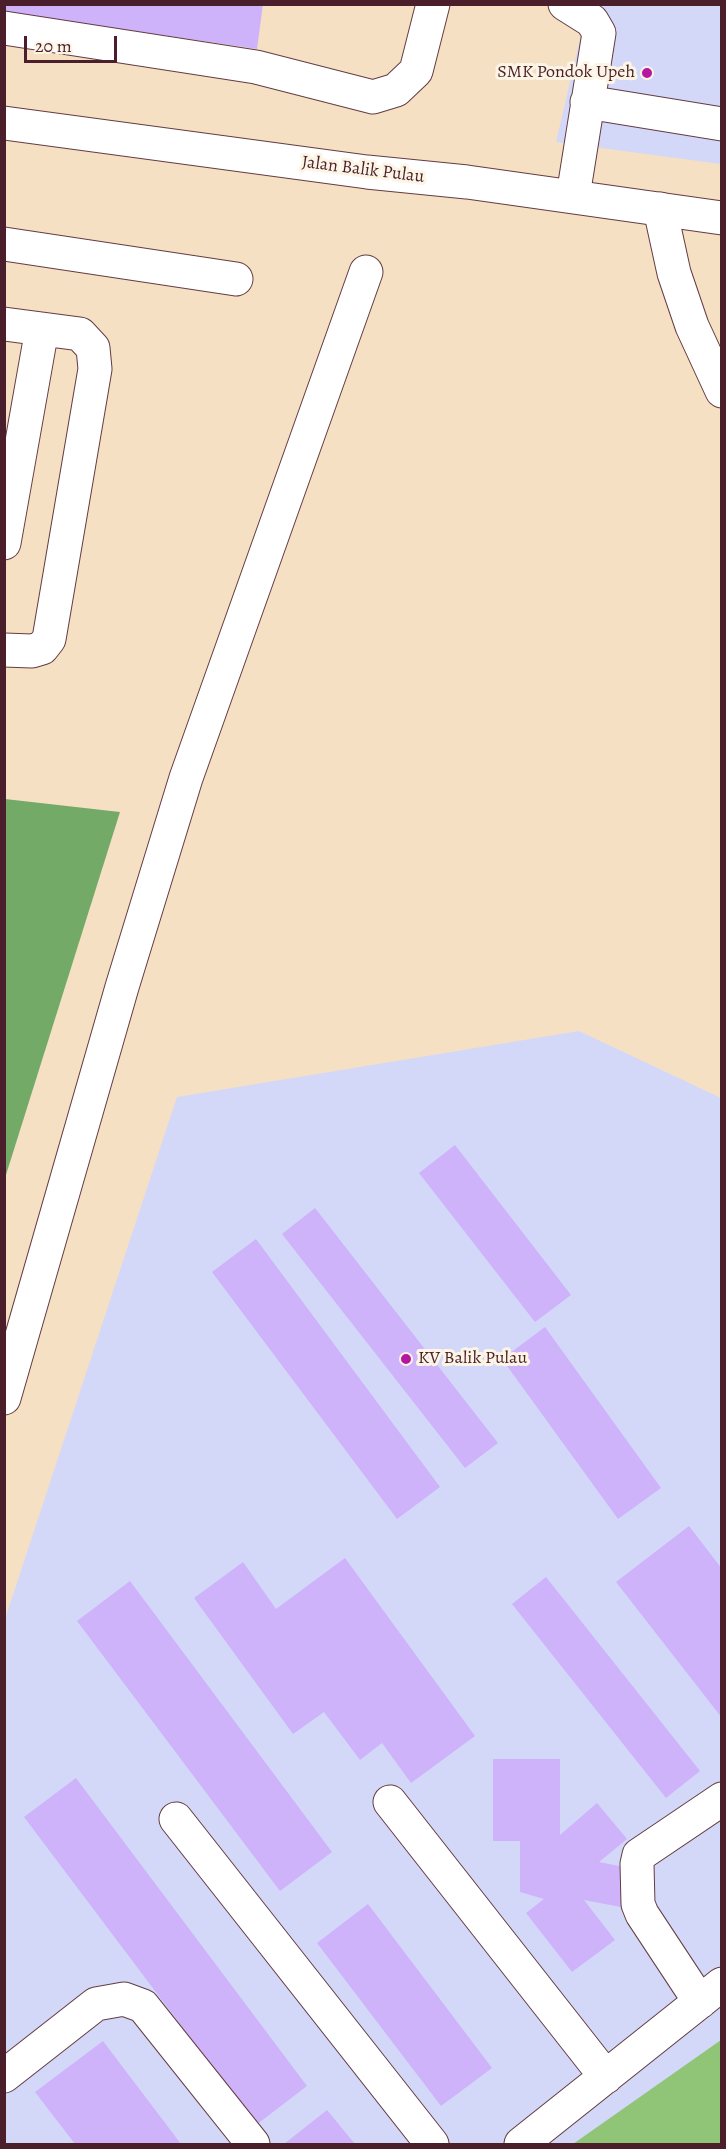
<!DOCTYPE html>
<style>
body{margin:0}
#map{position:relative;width:726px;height:2149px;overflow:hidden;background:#f5e0c4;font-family:Alegreya,serif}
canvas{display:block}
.frame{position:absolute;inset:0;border:6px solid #4a1f2b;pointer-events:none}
.scale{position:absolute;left:24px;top:36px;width:93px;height:27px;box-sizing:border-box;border:3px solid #4a1f2b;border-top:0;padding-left:8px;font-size:18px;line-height:21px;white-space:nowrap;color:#4a1f2b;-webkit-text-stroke:4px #fcf5e5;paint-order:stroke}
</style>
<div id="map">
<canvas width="726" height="2149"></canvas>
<div class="frame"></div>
<div class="scale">20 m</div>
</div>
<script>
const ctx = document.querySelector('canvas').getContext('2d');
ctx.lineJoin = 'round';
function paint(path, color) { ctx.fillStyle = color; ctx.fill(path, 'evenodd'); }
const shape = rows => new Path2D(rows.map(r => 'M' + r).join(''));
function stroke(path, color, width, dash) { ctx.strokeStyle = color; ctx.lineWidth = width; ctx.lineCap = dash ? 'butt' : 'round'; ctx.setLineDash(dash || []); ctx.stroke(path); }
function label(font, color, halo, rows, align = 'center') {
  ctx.font = font + ' Alegreya,serif'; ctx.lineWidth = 6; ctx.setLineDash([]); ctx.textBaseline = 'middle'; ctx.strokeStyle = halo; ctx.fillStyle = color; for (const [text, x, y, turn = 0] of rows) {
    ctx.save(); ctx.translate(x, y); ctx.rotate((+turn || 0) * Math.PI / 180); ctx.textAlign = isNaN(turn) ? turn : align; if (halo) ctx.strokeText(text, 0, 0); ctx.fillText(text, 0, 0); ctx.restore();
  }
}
paint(shape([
 [588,5,721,5,721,164,556,142],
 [579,1031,721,1098,721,2144,5,2144,5,1619,177,1097]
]), '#d3d8f9');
paint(shape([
 [721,2040,721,2144,573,2144]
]), '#90c476');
paint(shape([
 [5,799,120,812,5,1178,4,799]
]), '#74aa67');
paint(shape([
 [4,4,263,4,257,49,4,12],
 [455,1145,571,1295,535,1322,419,1173],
 [315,1208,498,1443,465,1468,282,1234],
 [256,1239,440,1487,397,1519,212,1272],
 [545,1327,661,1488,618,1519,502,1359],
 [689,1526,722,1569,722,1718,616,1582],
 [345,1558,475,1736,411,1783,382,1743,360,1760,324,1712,293,1734,194,1598,243,1562,276,1609],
 [546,1577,700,1771,666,1798,512,1604],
 [130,1581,332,1852,280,1891,77,1621],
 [493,1759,560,1759,560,1835,597,1803,627,1839,599,1862,634,1869,626,1908,584,1900,615,1940,572,1972,526,1913,544,1899,520,1892,520,1841,493,1841],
 [76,1778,307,2086,256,2125,24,1817],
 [368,1904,492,2068,441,2106,317,1943],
 [103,2041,181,2144,75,2144,35,2092],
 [327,2110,355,2144,284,2144]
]), '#ceb3fb');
const minor = shape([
 [565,4,592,21,599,33,573,196],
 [4,28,256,67,373,97,396,90,416,71,433,4],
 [587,102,722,124],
 [660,209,674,273,692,326,722,391],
 [4,244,236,279],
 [4,324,80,334,93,348,95,369,49,639,42,648,32,651,4,650],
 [4,543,42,329],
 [4,1398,122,987,186,778,366,272],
 [390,1802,606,2077],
 [176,1819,432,2144],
 [700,2002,642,1914,638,1904,637,1864,639,1855,722,1799],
 [4,2076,96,2004,124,1999,143,2006,253,2144],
 [521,2144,722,1984]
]);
const major = shape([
 [4,123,367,172,467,182,722,218]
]);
stroke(minor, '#643c42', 35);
stroke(major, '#643c42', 35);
stroke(minor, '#fff', 33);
stroke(major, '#fff', 33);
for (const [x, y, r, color] of [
 [647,73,6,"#b5179e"],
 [406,1359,6,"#b5179e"]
]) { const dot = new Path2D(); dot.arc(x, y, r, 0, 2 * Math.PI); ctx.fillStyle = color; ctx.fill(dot); stroke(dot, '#fcf5e5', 2); }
label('18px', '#4a1f2b', '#fcf5e5', [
 ["SMK Pondok Upeh",635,73],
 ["KV Balik Pulau",418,1359,"left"]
], 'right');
label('18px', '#4a1f2b', '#fcf5e5', [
 ["Jalan Balik Pulau",363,170,7]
]);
</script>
